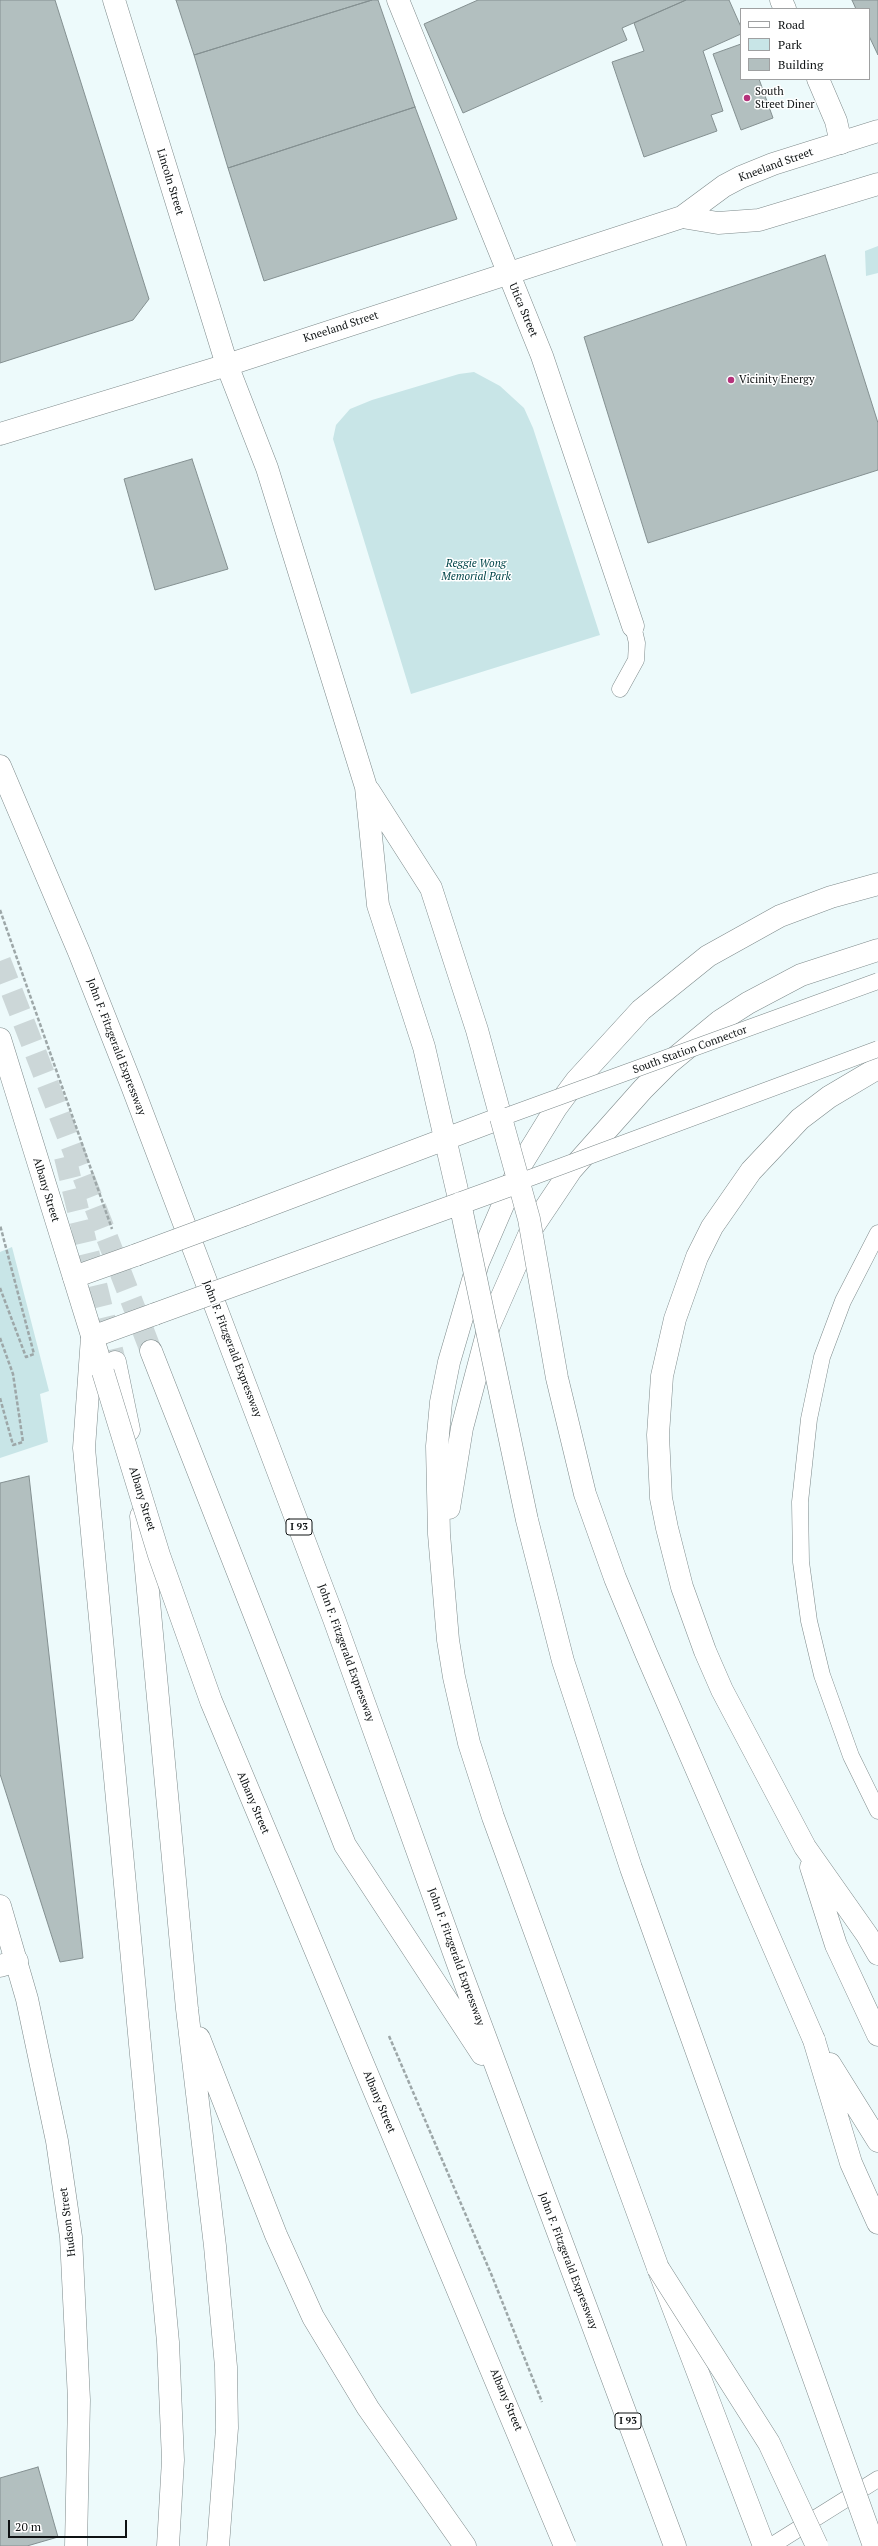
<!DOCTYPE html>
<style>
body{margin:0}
#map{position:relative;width:878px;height:2546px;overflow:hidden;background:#edfafb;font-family:"PT Serif",serif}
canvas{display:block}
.legend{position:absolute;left:740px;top:8px;width:130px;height:72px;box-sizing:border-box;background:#fff;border:1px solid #9fa0a1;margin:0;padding:5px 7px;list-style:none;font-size:12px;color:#0e1213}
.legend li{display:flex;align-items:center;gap:8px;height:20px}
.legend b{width:20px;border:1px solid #9fa0a1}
.scale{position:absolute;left:8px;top:2520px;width:119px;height:18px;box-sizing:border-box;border:2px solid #0e1213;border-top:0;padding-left:5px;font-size:12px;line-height:14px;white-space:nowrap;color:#0e1213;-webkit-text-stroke:3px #fff;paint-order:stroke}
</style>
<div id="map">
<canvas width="878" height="2546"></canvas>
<ul class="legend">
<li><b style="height:5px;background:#fff"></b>Road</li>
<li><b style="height:11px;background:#c8e5e7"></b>Park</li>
<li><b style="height:11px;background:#b2bfbf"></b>Building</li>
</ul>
<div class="scale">20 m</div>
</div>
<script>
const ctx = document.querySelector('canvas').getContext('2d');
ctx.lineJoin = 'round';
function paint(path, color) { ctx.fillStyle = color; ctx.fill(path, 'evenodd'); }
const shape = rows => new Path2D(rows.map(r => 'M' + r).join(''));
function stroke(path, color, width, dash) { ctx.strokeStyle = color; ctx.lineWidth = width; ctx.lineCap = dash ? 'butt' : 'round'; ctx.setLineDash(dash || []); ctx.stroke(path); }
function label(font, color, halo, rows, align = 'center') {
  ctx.font = font + ' "PT Serif",serif'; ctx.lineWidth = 3; ctx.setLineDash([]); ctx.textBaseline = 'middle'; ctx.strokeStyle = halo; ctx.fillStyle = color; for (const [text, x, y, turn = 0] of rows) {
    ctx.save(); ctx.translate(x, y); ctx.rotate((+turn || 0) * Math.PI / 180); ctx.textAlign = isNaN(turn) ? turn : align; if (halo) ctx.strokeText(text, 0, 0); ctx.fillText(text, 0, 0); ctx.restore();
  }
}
paint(shape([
 [878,246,878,273,866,276,865,251],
 [474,372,500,386,524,408,533,428,600,635,411,694,333,439,336,425,350,409,372,400,459,374],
 [12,1247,49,1391,40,1394,48,1442,0,1458,0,1252]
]), '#c8e5e7');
const building = shape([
 [0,0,55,0,149,299,133,320,0,363,0,0],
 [176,0,372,0,194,55,176,0],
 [372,0,378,0,415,107,228,168,194,55,372,0],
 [478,0,686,0,622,28,627,40,463,113,424,24,478,0],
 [686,0,729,0,741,27,741,34,703,51,723,111,711,115,717,131,644,157,612,62,644,51,634,23,686,0],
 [852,0,878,0,878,55,869,36,869,9,856,9,852,0],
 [741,44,741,79,759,79,773,118,741,130,713,54,741,44],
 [415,107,457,219,264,281,228,168,415,107],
 [825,255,878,423,878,470,648,543,584,337,825,255],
 [192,459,228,569,155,590,124,479,192,459],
 [29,1476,83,1958,60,1962,0,1774,0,1483,29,1476],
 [38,2467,58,2537,27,2546,0,2546,0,2478,38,2467]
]);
paint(building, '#b2bfbf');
stroke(building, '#849091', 1);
stroke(shape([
 [0,961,151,1351],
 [65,1157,115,1362]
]), '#ccd7d8', 22, [22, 11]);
const lane = shape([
 [620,689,636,660,637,643,633,626],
 [878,1233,843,1301,822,1357,809,1419,800,1502,801,1562,809,1621,822,1675,851,1756,878,1811],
 [771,2546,878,2479]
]);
const street = shape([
 [398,0,542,356,633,626],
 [0,1966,17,1961]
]);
const secondary = shape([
 [114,0,227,365],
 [781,0,785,9],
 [818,79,836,121,841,143],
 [0,1906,27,1999,57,2141,71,2237,79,2400,76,2546]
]);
const primary = shape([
 [682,217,718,223,759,220,878,184],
 [0,434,227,365,682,217,724,186,741,177,773,164,878,131],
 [0,1039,98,1355]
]);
const highway = shape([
 [227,365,267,468,366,787,378,905,424,1047,460,1203],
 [0,766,79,952,132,1086,334,1619,458,1964,675,2546],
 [878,1068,829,1097,800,1119,751,1171,712,1227,697,1257,675,1319,662,1376,658,1435,661,1498,667,1528,682,1587,705,1651,722,1690,805,1847,867,1935,878,1954],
 [244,1215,501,1118,477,1030,431,888,369,791],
 [74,1277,136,1255],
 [155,1314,92,1337,84,1448,168,2342,173,2460,168,2546],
 [151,1351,345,1845,482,2054],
 [115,1362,129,1430],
 [449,1508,462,1428,489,1326,532,1228,571,1170,643,1089,669,1063,720,1021,748,1003,801,975,878,950],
 [141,1516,187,2009,215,2246,226,2367,227,2428,218,2546],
 [811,1867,836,1945,878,2035],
 [199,2038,276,2235,313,2317,368,2408,465,2546],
 [814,2040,851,2163,878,2223],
 [830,2064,878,2141],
 [764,2546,658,2268,493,1817,469,1743,454,1677,448,1640,439,1534,437,1446,441,1402,449,1362,478,1263,519,1168,556,1108,576,1081,641,1010,708,956,780,916,831,897,878,884]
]);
stroke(lane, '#7e8a8b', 17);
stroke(street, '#7e8a8b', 23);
stroke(secondary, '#7e8a8b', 23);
stroke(primary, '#7e8a8b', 23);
stroke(highway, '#7e8a8b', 23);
stroke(shape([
 [0,910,112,1229],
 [0,1288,26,1357,34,1354,0,1225],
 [0,1338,13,1374,23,1442,13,1445,0,1398],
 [389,2036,492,2276,542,2402]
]), '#9da7a8', 2.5, [4, 2]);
stroke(lane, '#fff', 16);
stroke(street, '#fff', 22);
stroke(secondary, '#fff', 22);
stroke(primary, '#fff', 22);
stroke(highway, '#fff', 22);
const laneBridge = shape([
 [501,1118,878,981],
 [519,1182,878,1049]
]);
const primaryBridge = shape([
 [103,1372,159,1555,211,1701,565,2546]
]);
const highwayBridge = shape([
 [501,1118,529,1219,557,1378,585,1494,615,1578,646,1653,814,2040],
 [460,1203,527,1520,563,1661,631,1868,874,2546],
 [136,1255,244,1215],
 [155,1314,519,1182],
 [658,2268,769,2443,817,2546]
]);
stroke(laneBridge, '#7e8a8b', 17, []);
stroke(primaryBridge, '#7e8a8b', 23, []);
stroke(highwayBridge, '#7e8a8b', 23, []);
stroke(laneBridge, '#fff', 16);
stroke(primaryBridge, '#fff', 22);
stroke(highwayBridge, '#fff', 22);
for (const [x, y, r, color] of [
 [747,98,4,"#b5327b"],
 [731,380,4,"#b5327b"]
]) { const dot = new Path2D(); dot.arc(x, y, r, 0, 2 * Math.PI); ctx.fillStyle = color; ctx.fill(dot); stroke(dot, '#fff', 1.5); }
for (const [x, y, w] of [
 [299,1527,26],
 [628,2421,26]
]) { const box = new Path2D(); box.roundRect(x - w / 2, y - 8, w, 16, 3); ctx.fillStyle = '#fff'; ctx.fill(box); stroke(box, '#0e1213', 1); }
label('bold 10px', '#0e1213', null, [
 ["I 93",299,1527],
 ["I 93",628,2421]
]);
label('11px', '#0e1213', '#fff', [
 ["South",755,92],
 ["Street Diner",755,105],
 ["Vicinity Energy",739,380]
], 'left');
label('11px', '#0e1213', '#fff', [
 ["Kneeland Street",776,165,-20],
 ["Lincoln Street",170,182,73],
 ["Utica Street",523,310,67],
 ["Kneeland Street",341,327,-18],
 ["John F. Fitzgerald Expressway",116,1047,69],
 ["South Station Connector",690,1050,-20],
 ["Albany Street",46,1190,73],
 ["John F. Fitzgerald Expressway",232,1349,69],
 ["Albany Street",142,1499,73],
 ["John F. Fitzgerald Expressway",346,1653,70],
 ["Albany Street",253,1803,67],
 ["John F. Fitzgerald Expressway",456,1957,70],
 ["Albany Street",379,2102,67],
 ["Hudson Street",68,2222,-97],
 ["John F. Fitzgerald Expressway",568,2261,69],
 ["Albany Street",506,2400,67]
]);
label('italic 11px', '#03464a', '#fff', [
 ["Reggie Wong",476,564],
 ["Memorial Park",476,577]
]);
</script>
